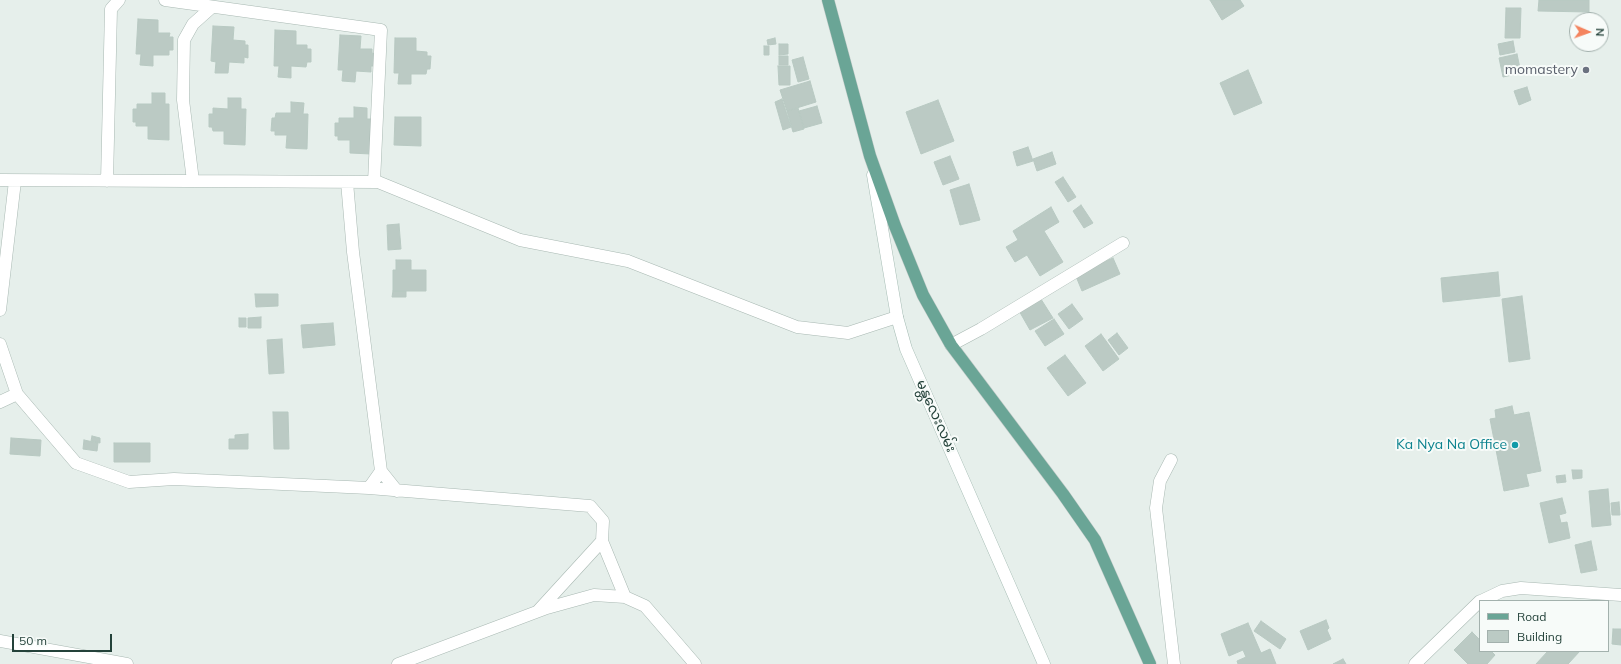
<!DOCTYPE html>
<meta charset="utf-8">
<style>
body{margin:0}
#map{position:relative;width:1621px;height:664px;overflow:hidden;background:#e6efeb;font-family:Mulish,sans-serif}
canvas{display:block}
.legend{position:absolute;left:1479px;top:600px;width:130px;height:52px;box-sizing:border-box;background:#f7fbf9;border:1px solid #a3b1ad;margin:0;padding:5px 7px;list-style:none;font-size:12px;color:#24423a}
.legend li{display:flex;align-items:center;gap:8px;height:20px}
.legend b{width:20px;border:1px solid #a3b1ad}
.north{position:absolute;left:1569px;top:12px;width:40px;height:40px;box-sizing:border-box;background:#f7fbf9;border:1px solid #a3b1ad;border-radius:50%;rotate:92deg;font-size:11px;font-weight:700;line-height:16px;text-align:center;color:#24423a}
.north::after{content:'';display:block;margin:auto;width:14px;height:18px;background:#f4845f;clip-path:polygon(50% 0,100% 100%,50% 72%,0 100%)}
.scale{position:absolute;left:12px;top:634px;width:100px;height:18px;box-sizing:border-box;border:2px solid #24423a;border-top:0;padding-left:5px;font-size:12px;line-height:14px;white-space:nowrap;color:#24423a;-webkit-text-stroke:3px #f7fbf9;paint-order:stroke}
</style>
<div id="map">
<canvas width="1621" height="664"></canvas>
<ul class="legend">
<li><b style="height:5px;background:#6aa596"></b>Road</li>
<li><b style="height:11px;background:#bbcac4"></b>Building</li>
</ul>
<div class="north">N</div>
<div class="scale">50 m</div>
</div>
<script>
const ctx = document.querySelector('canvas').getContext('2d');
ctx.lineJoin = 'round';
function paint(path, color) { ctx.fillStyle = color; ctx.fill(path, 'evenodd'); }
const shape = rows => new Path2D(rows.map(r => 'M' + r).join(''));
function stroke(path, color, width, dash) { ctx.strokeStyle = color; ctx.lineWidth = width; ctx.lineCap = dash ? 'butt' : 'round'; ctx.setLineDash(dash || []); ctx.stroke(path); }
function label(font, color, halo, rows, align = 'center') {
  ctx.font = font + ' Mulish,"Noto Sans Myanmar",sans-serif'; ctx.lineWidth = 4; ctx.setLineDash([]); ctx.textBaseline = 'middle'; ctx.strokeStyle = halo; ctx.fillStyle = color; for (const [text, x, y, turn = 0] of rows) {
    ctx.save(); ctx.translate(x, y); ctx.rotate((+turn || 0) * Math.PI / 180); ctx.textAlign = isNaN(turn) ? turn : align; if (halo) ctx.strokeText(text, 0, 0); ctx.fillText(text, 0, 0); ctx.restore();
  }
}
const building = shape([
 [1210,0,1240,0,1244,6,1222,20,1210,0],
 [1539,0,1589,0,1589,12,1538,11,1539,0],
 [1506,8,1521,8,1520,38,1505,38,1506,8],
 [138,19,158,20,158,33,170,33,169,37,173,37,173,50,169,50,169,55,153,55,153,66,140,65,141,54,136,54,138,19],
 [213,26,234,27,233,40,245,41,245,45,248,45,248,58,244,57,244,63,229,62,228,73,215,73,216,62,211,61,213,26],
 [275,30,296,31,296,45,307,45,307,49,311,49,311,62,307,62,306,67,291,66,291,78,278,77,279,66,274,66,275,30],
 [340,35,361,36,360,49,372,49,372,53,375,54,375,66,371,66,371,72,356,71,355,82,342,81,343,70,338,70,340,35],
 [395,38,416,38,416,51,427,52,427,56,431,56,430,69,427,69,426,74,411,74,411,84,398,84,399,73,394,73,395,38],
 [775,38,776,44,768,45,767,40,775,38],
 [1513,41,1515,52,1500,55,1498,44,1513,41],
 [779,44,788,44,788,54,779,55,779,44],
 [764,46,769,46,769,55,764,55,764,46],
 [1517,54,1521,73,1503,77,1499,58,1517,54],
 [779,56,788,56,788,65,779,65,779,56],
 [803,57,809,79,798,82,792,60,803,57],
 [778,66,790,66,790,85,779,85,778,66],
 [1248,70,1262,103,1234,115,1220,83,1248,70],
 [810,81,816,102,787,111,780,90,810,81],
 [1527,87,1531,100,1519,105,1514,91,1527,87],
 [152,93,165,93,165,104,169,104,169,140,148,139,148,126,136,126,136,122,133,122,133,109,137,109,137,104,152,104,152,93],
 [228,98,241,98,241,109,246,109,245,145,224,144,224,131,213,131,212,127,209,127,209,114,213,114,213,108,228,109,228,98],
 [782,99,791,127,783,130,775,102,782,99],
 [938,100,954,141,921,154,906,112,938,100],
 [291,102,304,103,303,114,308,114,307,149,286,148,287,135,275,135,275,131,271,131,272,118,275,118,276,113,291,113,291,102],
 [817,106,822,123,804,128,799,111,817,106],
 [354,107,367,108,367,119,372,119,371,154,350,153,350,140,338,140,338,136,335,136,335,123,339,123,339,118,354,118,354,107],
 [798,108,804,129,793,132,787,111,798,108],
 [395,117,421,117,421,146,394,145,395,117],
 [1028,147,1033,161,1017,166,1013,152,1028,147],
 [1052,152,1056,164,1037,171,1033,159,1052,152],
 [950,156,959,179,943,185,934,162,950,156],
 [1063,177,1076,197,1068,202,1055,182,1063,177],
 [969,184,980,220,960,225,950,190,969,184],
 [1081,205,1093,223,1084,228,1073,211,1081,205],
 [1051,207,1059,222,1044,231,1063,262,1040,276,1027,255,1015,262,1006,247,1018,240,1013,231,1051,207],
 [399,224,401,249,388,250,387,225,399,224],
 [1113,258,1120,274,1082,291,1075,274,1113,258],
 [396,260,411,260,411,270,426,270,426,291,393,291,393,270,396,270,396,260],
 [1498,272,1500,296,1443,302,1441,278,1498,272],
 [393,291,406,291,406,297,392,297,393,291],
 [255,294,278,294,278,306,256,307,255,294],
 [1039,296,1053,318,1030,330,1018,309,1039,296],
 [1522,296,1530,359,1509,362,1502,299,1522,296],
 [1072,304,1083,319,1069,329,1058,314,1072,304],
 [261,317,261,328,248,328,248,318,261,317],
 [239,318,246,318,246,327,239,327,239,318],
 [1054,319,1064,334,1045,346,1035,331,1054,319],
 [333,323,335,345,303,348,301,325,333,323],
 [1117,333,1128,348,1119,355,1108,340,1117,333],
 [1101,334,1119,359,1103,371,1085,346,1101,334],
 [282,339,284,373,269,374,267,340,282,339],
 [1065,355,1086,383,1068,396,1047,368,1065,355],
 [1512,406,1514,415,1529,412,1541,471,1526,474,1529,486,1504,491,1490,419,1496,418,1495,410,1512,406],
 [273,412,288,412,289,449,274,449,273,412],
 [248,434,248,449,229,449,229,439,235,439,235,435,248,434],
 [92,436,100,438,100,443,91,441,92,436],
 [11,438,41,440,40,456,10,454,11,438],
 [84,440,98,443,97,451,83,449,84,440],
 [114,443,150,443,150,462,114,462,114,443],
 [1572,470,1582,470,1582,478,1573,479,1572,470],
 [1565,475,1566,482,1557,483,1556,476,1565,475],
 [1608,489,1611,525,1592,527,1589,491,1608,489],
 [1562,498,1566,513,1559,515,1561,523,1567,522,1570,538,1549,543,1540,503,1562,498],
 [1619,502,1620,515,1612,515,1611,503,1619,502],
 [1591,541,1597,570,1581,573,1575,545,1591,541],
 [1326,620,1329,628,1327,630,1331,639,1308,650,1300,631,1326,620],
 [1261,621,1286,639,1280,649,1254,631,1261,621],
 [1248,623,1261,653,1270,649,1276,664,1238,664,1237,661,1246,657,1243,650,1229,656,1221,634,1248,623],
 [1613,629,1621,629,1621,645,1612,644,1613,629],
 [1472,632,1480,640,1480,651,1491,651,1495,655,1487,664,1468,664,1454,650,1472,632],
 [1548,651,1580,651,1568,664,1536,664,1548,651],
 [1343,659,1346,664,1333,664,1343,659]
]);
paint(building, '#bbcac4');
stroke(building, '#b8c9c2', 1);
const minor = shape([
 [165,0,381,30,374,182],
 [0,180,378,182,520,240,628,261,797,327,848,333,897,317],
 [107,181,111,9,119,0],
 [193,181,183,100,184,40,193,24,212,7],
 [347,182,353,252,381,471,369,488],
 [0,310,15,181],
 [0,344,17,394,76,463,129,482,174,479,369,488,590,506,603,521,602,541,538,611],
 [951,345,981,329,1123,243],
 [0,402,17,394],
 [1171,460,1160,481,1156,508,1174,664],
 [381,471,397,491],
 [602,541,625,597],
 [1481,601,1502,591,1521,588,1621,595],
 [0,641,127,664],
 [398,664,547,608,594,595,625,597,645,606,695,664],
 [1415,664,1480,601]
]);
const secondary = shape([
 [873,175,897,317,906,349,1044,664]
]);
const primary = shape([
 [828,0,870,156,895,226,923,295,951,345,1063,494,1095,540,1150,664]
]);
stroke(minor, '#a8b8b2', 13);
stroke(secondary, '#a4bbb3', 13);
stroke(primary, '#c2cac8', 13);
stroke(minor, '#fff', 12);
stroke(secondary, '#fff', 12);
stroke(primary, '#6aa596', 12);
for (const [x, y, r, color] of [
 [1586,70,4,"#6b7280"],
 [1515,445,4,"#0f9aa8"]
]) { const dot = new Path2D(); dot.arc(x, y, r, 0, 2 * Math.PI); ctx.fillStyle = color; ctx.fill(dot); stroke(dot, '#f7fbf9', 1.5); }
label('14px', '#5b616d', '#f7fbf9', [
 ["momastery",1578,70]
], 'right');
label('14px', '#24423a', '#f7fbf9', [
 ["မန္တလေးလမ်း",936,416,66]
]);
label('14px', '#0d838f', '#f7fbf9', [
 ["Ka Nya Na Office",1507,445]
], 'right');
</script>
